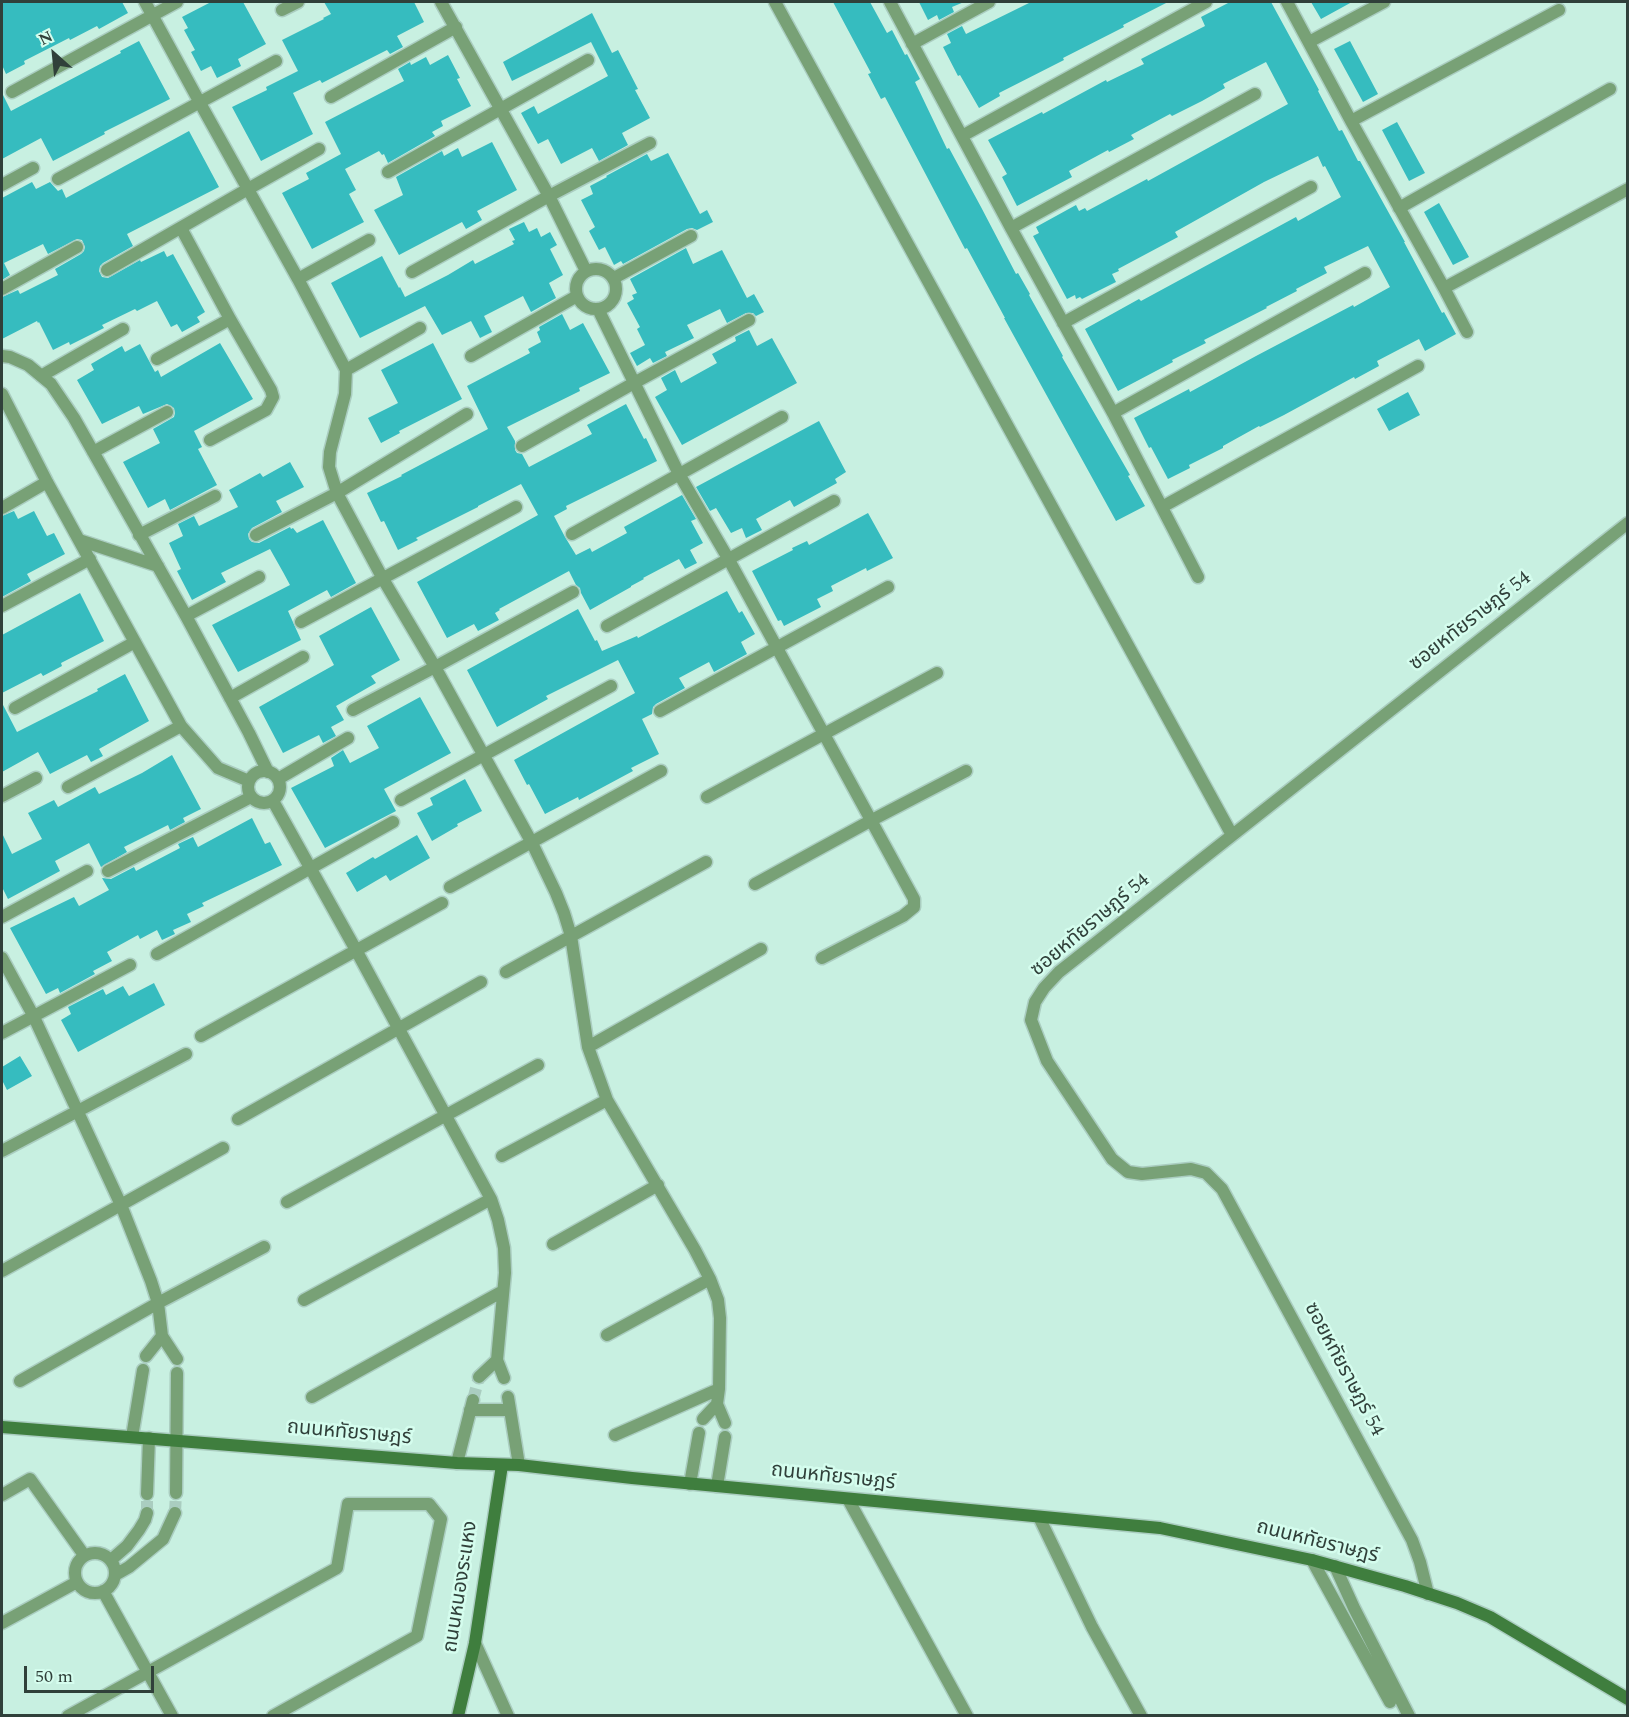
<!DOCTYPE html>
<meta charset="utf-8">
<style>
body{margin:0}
#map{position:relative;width:1629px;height:1717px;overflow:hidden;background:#c8f0e1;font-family:Spectral,serif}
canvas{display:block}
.frame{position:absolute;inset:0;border:3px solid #30403a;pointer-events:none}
.north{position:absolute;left:24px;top:24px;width:60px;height:60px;-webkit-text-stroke:4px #d5fdee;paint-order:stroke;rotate:333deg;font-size:16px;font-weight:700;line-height:24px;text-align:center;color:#30403a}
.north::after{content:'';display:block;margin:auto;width:21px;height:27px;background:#30403a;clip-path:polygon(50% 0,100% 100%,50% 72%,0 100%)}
.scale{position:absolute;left:24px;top:1666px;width:130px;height:27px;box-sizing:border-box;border:3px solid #30403a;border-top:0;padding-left:8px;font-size:18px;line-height:21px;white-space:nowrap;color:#30403a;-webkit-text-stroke:4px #d5fdee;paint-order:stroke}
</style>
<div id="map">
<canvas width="1629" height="1717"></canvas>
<div class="frame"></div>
<div class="north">N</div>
<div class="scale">50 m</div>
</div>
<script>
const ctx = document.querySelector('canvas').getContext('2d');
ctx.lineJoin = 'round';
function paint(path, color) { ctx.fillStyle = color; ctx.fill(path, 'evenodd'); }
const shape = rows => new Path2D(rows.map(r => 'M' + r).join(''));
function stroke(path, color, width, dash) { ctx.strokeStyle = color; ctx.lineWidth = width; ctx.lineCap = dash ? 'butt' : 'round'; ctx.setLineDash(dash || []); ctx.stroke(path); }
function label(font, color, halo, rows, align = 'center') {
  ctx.font = font + ' Spectral,"Noto Sans Thai",serif'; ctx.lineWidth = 5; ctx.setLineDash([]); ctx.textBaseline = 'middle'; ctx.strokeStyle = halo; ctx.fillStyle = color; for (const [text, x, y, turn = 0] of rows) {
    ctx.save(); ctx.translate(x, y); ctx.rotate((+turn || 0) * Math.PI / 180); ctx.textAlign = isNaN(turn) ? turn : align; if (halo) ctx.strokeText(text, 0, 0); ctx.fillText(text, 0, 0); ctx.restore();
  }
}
paint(shape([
 [2,2,122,2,128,13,99,29,97,26,70,40,69,38,24,61,25,64,6,74,2,65],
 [211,2,243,2,266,44,238,59,241,66,217,78,211,66,201,71,191,52,195,50,184,30,188,28,182,17],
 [324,2,414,2,424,22,397,36,403,47,390,54,387,50,322,83,320,80,293,93,313,134,261,161,232,107,267,90,266,87,298,71,282,40,324,19,323,18,331,14],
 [833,2,870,2,887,33,892,30,905,55,907,54,920,79,915,82,947,149,949,148,981,207,1016,274,1018,273,1030,294,1029,295,1063,356,1062,357,1130,475,1128,476,1145,506,1116,521,1004,318,1005,318,967,248,965,249,885,97,881,99,868,74,871,73],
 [919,2,964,2,952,7,954,12,939,20,937,15,928,20],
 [1031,2,1168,2,1123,25,1124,27,1063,58,1064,60,999,93,1000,96,979,108,960,75,958,76,943,47,951,43,947,34,962,26,966,34],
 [1230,2,1271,2,1319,90,1318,91,1339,131,1342,130,1358,161,1360,161,1405,242,1404,242,1442,313,1444,312,1456,334,1425,351,1419,339,1377,361,1379,366,1355,379,1354,377,1284,415,1260,427,1259,426,1223,446,1223,448,1189,465,1190,468,1168,479,1151,447,1149,448,1134,418,1189,389,1190,392,1256,356,1353,305,1354,307,1390,287,1368,246,1324,267,1327,273,1296,289,1297,291,1266,307,1267,308,1204,340,1206,343,1172,360,1173,362,1118,391,1085,329,1139,299,1141,301,1296,217,1298,221,1341,197,1325,166,1323,167,1318,156,1264,182,1175,232,1178,237,1118,269,1119,271,1112,274,1116,282,1082,299,1080,297,1076,299,1075,295,1067,299,1033,236,1039,233,1036,227,1076,205,1079,211,1085,208,1087,211,1147,179,1148,181,1288,104,1266,62,1223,84,1225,88,1202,101,1172,116,1170,114,1131,135,1134,139,1109,152,1108,150,1069,171,1072,177,1017,206,1002,177,1007,174,988,140,1042,112,1043,114,1106,80,1107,82,1144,64,1141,59,1205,26,1201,17],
 [1311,2,1352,2,1321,19],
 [592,13,612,53,618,50,638,89,635,90,650,118,622,133,628,145,599,161,592,148,561,164,548,139,538,144,521,113,534,106,538,114,608,76,591,42,512,81,503,62],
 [139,41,170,99,104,132,105,134,53,161,41,138,2,159,2,93,11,111,121,53,120,51],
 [1350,41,1378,94,1363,102,1334,49],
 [448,55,460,78,457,79,471,106,441,121,443,126,432,132,435,136,388,163,384,154,382,155,379,151,345,169,356,190,349,194,364,222,312,249,282,193,309,179,306,173,341,154,325,122,404,81,398,69,410,62,411,65,426,57,430,65],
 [1397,122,1425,173,1409,181,1382,130],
 [189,131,219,187,127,234,133,246,103,263,100,266,99,271,102,277,108,278,140,260,141,262,164,251,167,257,173,254,205,312,197,317,200,322,182,332,177,324,171,327,157,301,137,311,135,309,102,325,104,328,70,345,69,342,53,350,39,322,38,323,37,321,2,339,2,297,18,290,20,294,58,275,55,269,81,254,84,251,85,247,82,240,77,239,48,254,43,244,4,263,10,275,2,280,2,198,32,182,36,189,50,182,58,191,62,189,66,198],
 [492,142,517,190,477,211,482,220,466,229,462,222,399,255,374,210,403,195,396,177,442,151,444,156,458,148,462,157],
 [668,153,700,214,707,210,713,222,697,230,692,228,687,229,623,264,621,261,614,265,605,247,599,250,589,231,595,227,581,200,593,194,590,186,607,177,606,176,647,154,651,161],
 [1439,203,1469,257,1453,265,1424,212],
 [524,222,529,232,537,228,541,237,550,232,557,245,550,249,563,275,549,283,556,298,531,312,523,296,484,316,492,332,480,338,471,321,442,335,425,306,360,338,331,283,382,256,399,288,400,287,405,297,448,275,473,260,475,264,514,244,512,241,515,240,509,229],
 [686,248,693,264,722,250,747,298,754,294,764,312,756,316,753,313,746,313,727,323,720,309,687,325,694,338,665,352,667,356,653,363,650,358,637,366,630,353,645,345,637,329,640,327,627,303,634,299,632,295,637,293,630,279],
 [562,314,570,330,583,323,610,373,579,388,580,391,507,427,515,441,515,450,517,453,522,454,529,467,592,434,587,425,626,404,644,439,646,438,657,461,566,506,567,509,554,516,565,537,576,555,590,548,592,552,627,533,624,527,682,495,696,519,691,521,703,543,690,550,697,563,685,569,679,559,643,578,644,579,631,586,631,587,590,610,581,593,580,588,576,585,569,571,499,609,500,610,495,613,499,620,478,631,474,624,447,638,417,582,538,515,521,484,478,506,478,507,416,538,418,540,398,550,384,521,381,522,367,493,402,476,401,475,488,429,467,386,530,353,528,349,541,342,537,332,540,330,539,327],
 [749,330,757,346,772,338,797,383,682,445,655,397,667,390,661,378,675,370,681,383,717,363,712,354,736,341,735,337],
 [220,343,253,399,194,431,202,447,198,449,217,485,170,510,165,499,148,508,123,462,160,443,153,429,174,417,175,413,174,408,167,404,143,414,139,406,102,424,77,380,94,370,91,364,122,346,125,352,140,344,155,372,158,370,161,377],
 [433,343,462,399,399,431,400,433,381,443,368,418,398,403,381,370],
 [1408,392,1420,415,1389,431,1377,409],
 [819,421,846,472,835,479,837,483,794,507,790,500,756,519,762,530,746,538,742,528,731,533,716,508,710,511,696,487],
 [290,462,304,487,276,501,282,512,252,528,248,534,249,539,252,542,259,543,290,527,291,529,293,528,297,533,323,520,356,583,331,597,327,590,288,611,301,640,238,672,212,625,290,585,283,572,270,549,221,573,226,582,192,600,177,571,181,569,169,543,183,536,178,524,194,516,199,526,238,507,229,490,260,473,263,477],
 [14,511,18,519,34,511,47,536,54,533,65,554,27,574,31,581,2,597,2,516],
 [868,513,893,558,867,571,866,568,831,586,833,591,817,599,821,607,784,626,781,620,778,621,752,571,793,550,792,548,807,541,809,545],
 [727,591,739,613,742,611,755,634,741,642,747,654,714,672,709,662,679,678,685,688,656,704,653,707,652,714,642,719,659,754,631,768,633,771,579,800,578,797,545,814,529,784,527,785,514,760,635,693,618,660,546,696,548,699,497,727,467,670,578,609,595,641,597,640,602,651,637,636,638,638],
 [80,593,104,641,61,663,62,666,43,676,41,673,2,693,2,635],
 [371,607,400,660,371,676,376,683,336,706,344,720,331,727,336,736,323,743,319,735,283,753,259,707,334,665,319,636],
 [125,674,149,721,99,749,103,756,91,762,87,755,50,774,38,752,2,772,2,703,17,732,98,691,97,689],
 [420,697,451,753,384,789,396,811,325,848,291,788,334,766,331,758,343,750,350,763,379,748,367,726],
 [172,755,201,809,183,818,185,822,170,830,168,825,124,847,127,852,101,867,89,843,55,861,60,871,8,899,2,887,2,833,12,854,42,839,28,813,54,800,58,807,95,787,99,794,142,773],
 [465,779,482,811,457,824,458,826,432,841,417,813,433,805,430,798],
 [252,818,265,844,270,842,282,865,202,903,204,906,187,914,191,922,173,930,175,934,162,940,157,930,140,939,138,935,107,952,112,961,93,971,95,974,60,993,58,988,46,994,10,928,74,897,79,906,109,890,102,878,111,879,134,867,136,871,180,848,178,844,193,837,198,847],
 [417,835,430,858,390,881,386,875,357,892,346,873,373,857,375,859],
 [154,983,165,1005,78,1052,61,1020,71,1014,68,1007,103,989,106,995,123,986,129,996],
 [20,1056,32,1076,7,1090,2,1080,2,1067]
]), '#36bcbf');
stroke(shape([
 [473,1400,479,1377],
 [147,1513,147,1494],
 [175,1513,176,1493]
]), '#aacdc0', 12, [12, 6]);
const street = shape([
 [145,2,200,103,298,279,346,370,345,394,330,452,329,467,337,493,383,579,435,667,532,843,556,893,564,913,571,936,588,1047,607,1100,695,1250,710,1279,718,1300,720,1318,719,1389,717,1404,725,1423],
 [441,2,549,196,586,271],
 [775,2,1232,835],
 [890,2,1011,228,1113,413,1198,577],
 [1287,2,1351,121,1444,288,1628,189],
 [282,10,298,2],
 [1309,42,1384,2],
 [912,44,989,2],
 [12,92,177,2],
 [331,97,456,27],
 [1351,121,1559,10],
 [962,136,1206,2],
 [388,172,588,60],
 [58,179,276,61],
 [2,185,33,168],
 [1399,208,1610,89],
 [181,228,230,319,271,390,273,397,266,410,210,440],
 [1011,228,1255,94],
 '576 289a20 20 0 1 1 40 0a20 20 0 1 1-40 0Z',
 [107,270,248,189,319,149],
 [412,272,549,196,650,143],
 [614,278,691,236],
 [298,279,369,240],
 [1444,288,1467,332],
 [2,289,77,247],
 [598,309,679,474,729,560,914,899,914,907,903,916,822,958],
 [1063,323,1311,187],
 [2,356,10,357,28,365,51,384,74,418,186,616,249,733,268,772],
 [471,356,577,296],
 [157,359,230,319],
 [346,370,420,328],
 [41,376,123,329],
 [2,394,47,482,181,726,218,768,249,781],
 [1113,413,1365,273],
 [522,446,634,383,749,320],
 [93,452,167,412],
 [1162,507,1418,366],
 [2,508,47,482],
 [572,534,782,417],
 [139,535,215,496],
 [256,535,337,493,467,414],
 [79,540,158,566],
 [2,606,90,559],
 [186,616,259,577],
 [301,622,516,507],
 [607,626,834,501],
 [230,698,303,657],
 [15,708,135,642],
 [353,710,435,667,573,592],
 [660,711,888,587],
 '248 787a16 16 0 1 1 32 0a16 16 0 1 1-32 0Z',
 [278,779,348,738],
 [68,787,181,726],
 [2,796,36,778],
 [707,797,937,673],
 [401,800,611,686],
 [273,801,356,950,491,1199,498,1220,504,1248,505,1273,497,1360,504,1378],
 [108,871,251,797],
 [755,884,872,820,966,771],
 [450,887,661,771],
 [2,917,87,871],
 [157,954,393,822],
 [2,958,33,1015,121,1205,151,1281,158,1303,162,1336,177,1359],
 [506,972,706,862],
 [2,1033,130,965],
 [201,1036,442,903],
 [588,1047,761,949],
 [238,1119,481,982],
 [2,1151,186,1054],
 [502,1156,607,1100],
 [287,1202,538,1065],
 [553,1244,658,1185],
 [2,1271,223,1148],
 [304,1300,491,1199],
 [607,1335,710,1279],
 [146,1356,162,1336],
 [479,1377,497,1360],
 [20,1381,158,1303,264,1247],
 [312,1397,503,1291],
 [508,1397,519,1465],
 [470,1410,510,1410],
 [703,1419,717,1404],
 [615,1435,719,1389],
 [132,1437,143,1370],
 [457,1463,473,1400],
 [690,1484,699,1433],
 [717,1486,725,1437],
 [176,1493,177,1373],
 [147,1494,149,1438],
 [2,1495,30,1479,84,1555],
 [848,1499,967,1716],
 [1039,1517,1092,1627,1141,1716],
 '75 1573a20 20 0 1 1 40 0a20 20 0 1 1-40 0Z',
 [111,1560,127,1546,139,1530,145,1520,147,1513],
 [1312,1560,1390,1702],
 [1335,1566,1354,1608,1409,1716],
 [115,1575,129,1567,163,1539,175,1513],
 [103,1591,172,1716],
 [1428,1594,1420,1562,1412,1540,1222,1189,1206,1173,1191,1169,1142,1174,1128,1172,1112,1159,1047,1061,1031,1020,1035,1002,1044,988,1059,972,1628,523],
 [2,1623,77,1582],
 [475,1643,508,1716],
 [68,1716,337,1568,348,1504,429,1504,441,1519,417,1636,273,1716]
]);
const secondary = shape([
 [2,1427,457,1463,519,1465,632,1478,1160,1528,1312,1560,1405,1586,1457,1603,1490,1617,1628,1699],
 [458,1716,475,1643,502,1465]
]);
stroke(street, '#aacdc0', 15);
stroke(secondary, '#aacdc0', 15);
stroke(street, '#78a176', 12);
stroke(secondary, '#3f7e3e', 12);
label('20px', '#30403a', '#d5fdee', [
 ["ซอยหทัยราษฎร์ 54",1471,622,-38],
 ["ซอยหทัยราษฎร์ 54",1091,926,-40],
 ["ซอยหทัยราษฎร์ 54",1343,1370,62],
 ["ถนนหทัยราษฎร์",349,1434,5],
 ["ถนนหทัยราษฎร์",833,1478,6],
 ["ถนนหทัยราษฎร์",1317,1543,14],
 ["ถนนหนองระแหง",462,1587,-81]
]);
</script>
